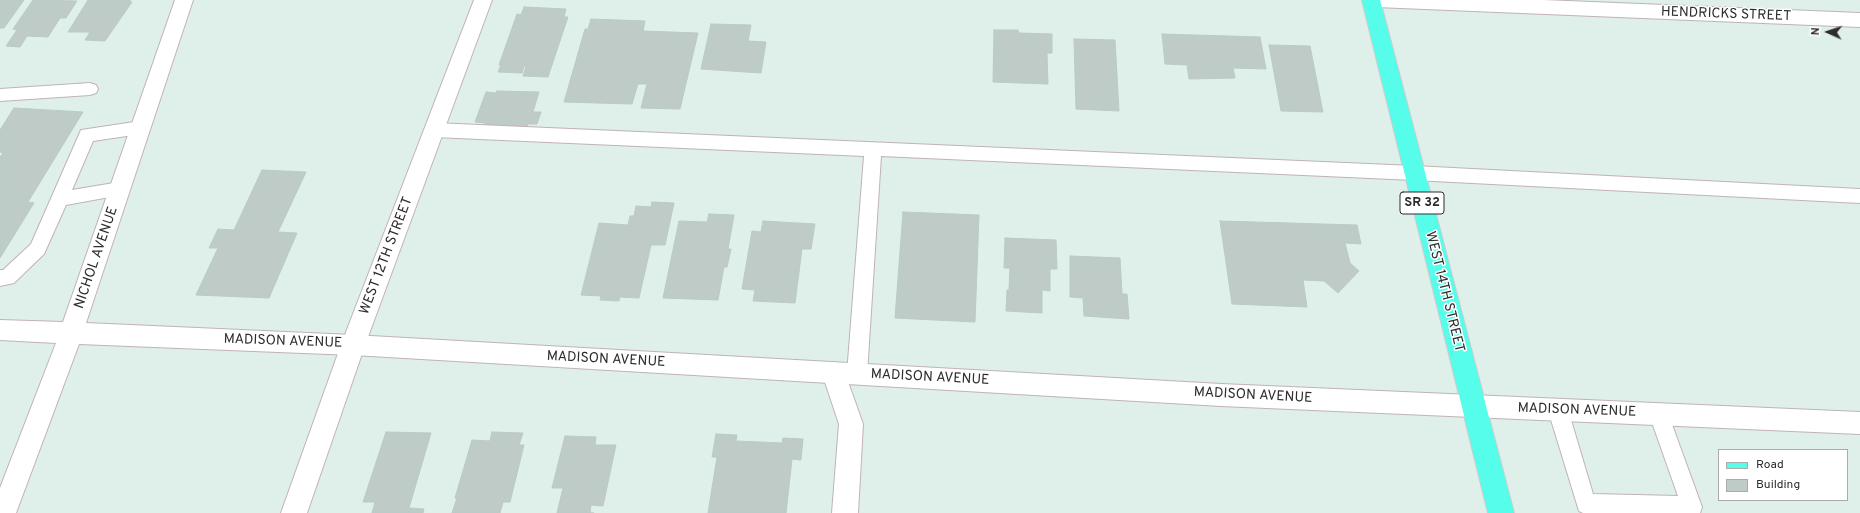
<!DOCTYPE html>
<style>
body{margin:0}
#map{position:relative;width:1860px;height:513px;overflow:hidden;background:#dfefea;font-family:Overpass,sans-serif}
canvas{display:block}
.legend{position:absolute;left:1718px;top:449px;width:130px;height:52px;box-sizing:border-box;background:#fff;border:1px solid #ababab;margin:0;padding:5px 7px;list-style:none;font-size:12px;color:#2d2d2d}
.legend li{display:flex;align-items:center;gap:8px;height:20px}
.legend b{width:20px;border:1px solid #ababab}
.north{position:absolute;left:1808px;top:12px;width:40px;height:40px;-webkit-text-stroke:3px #fff;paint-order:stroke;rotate:273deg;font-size:11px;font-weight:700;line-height:16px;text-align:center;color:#2d2d2d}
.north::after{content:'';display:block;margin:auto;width:14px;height:18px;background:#2d2d2d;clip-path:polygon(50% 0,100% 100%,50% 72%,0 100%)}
</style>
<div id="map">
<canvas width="1860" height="513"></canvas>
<ul class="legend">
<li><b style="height:5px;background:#56fdea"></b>Road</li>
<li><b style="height:11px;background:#becbc7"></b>Building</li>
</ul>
<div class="north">N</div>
</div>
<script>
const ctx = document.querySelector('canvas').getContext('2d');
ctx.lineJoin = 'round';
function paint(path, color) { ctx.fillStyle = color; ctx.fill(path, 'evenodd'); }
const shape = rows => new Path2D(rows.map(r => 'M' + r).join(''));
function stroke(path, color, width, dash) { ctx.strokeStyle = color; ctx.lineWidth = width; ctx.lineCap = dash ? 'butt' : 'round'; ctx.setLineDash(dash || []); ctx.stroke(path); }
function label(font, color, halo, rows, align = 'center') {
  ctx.font = font + ' Overpass,sans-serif'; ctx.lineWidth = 3; ctx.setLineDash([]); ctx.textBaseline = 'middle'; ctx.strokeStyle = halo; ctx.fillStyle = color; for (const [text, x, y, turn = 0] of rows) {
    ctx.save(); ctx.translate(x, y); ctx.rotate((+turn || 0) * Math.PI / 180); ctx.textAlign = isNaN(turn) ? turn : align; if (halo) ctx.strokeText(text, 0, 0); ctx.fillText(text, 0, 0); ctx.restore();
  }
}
const building = shape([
 [0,0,24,0,4,28,0,28,0,0],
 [33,0,77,1,66,18,60,18,48,37,27,36,20,47,6,46,17,30,13,29,33,0],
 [88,0,131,0,129,2,132,2,105,41,85,40,90,32,68,32,88,0],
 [524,7,566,9,564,17,568,17,548,77,523,76,526,66,524,66,522,73,498,72,501,65,499,65,517,14,521,15,524,7],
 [591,19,645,21,643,31,698,33,680,109,641,108,647,84,638,84,632,104,564,102,585,29,588,29,591,19],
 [711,24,751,25,748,41,766,42,761,73,701,69,711,24],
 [994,30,1018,30,1019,33,1052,34,1052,53,1047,53,1048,84,993,82,994,30],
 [1162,34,1260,37,1266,69,1233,68,1235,78,1189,79,1187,65,1165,64,1162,34],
 [1074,39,1115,40,1119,111,1076,109,1074,39],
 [1269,45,1310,46,1323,112,1281,111,1269,45],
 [497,91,539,92,533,112,541,112,537,124,528,124,526,128,484,126,485,123,475,122,486,92,496,93,497,91],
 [14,108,83,112,28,202,34,203,0,258,0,157,3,153,0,152,0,130,14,108],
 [262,170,306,172,278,232,297,233,269,298,196,295,218,248,209,248,218,229,234,230,262,170],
 [652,202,674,203,665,245,651,245,639,298,620,297,619,301,600,300,601,296,581,295,599,223,628,225,630,216,634,216,636,206,651,207,652,202],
 [903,212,979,215,975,322,895,318,903,212],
 [709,214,734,215,728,249,731,249,727,267,724,267,718,300,663,298,679,221,707,222,709,214],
 [763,221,815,224,811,249,802,249,795,303,753,301,755,290,742,289,752,231,761,232,763,221],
 [1220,221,1357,225,1361,244,1345,243,1350,263,1359,271,1338,293,1324,281,1303,280,1307,307,1232,304,1220,221],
 [1005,238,1056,240,1057,269,1050,269,1050,291,1042,290,1042,313,1006,311,1007,290,1009,290,1010,268,1004,268,1005,238],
 [1070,256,1120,258,1122,294,1127,294,1129,319,1084,316,1083,298,1070,297,1070,256],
 [386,432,431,433,409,508,424,509,423,513,372,513,375,502,363,502,386,432],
 [492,432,523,433,519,445,524,445,510,502,503,502,500,513,452,513,457,498,455,498,472,440,490,441,492,432],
 [716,434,737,435,736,441,782,443,783,438,803,439,801,460,792,459,786,513,708,513,717,457,712,457,716,434],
 [565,436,596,437,595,445,616,445,603,506,591,505,590,513,594,513,557,513,563,488,552,488,565,436]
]);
paint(building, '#becbc7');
stroke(building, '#b8cbc7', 1);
const service = shape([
 [90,83,96,85,98,89,96,93,90,95,0,101,0,89,90,83],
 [141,121,147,123,149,128,147,133,93,141,72,190,120,182,126,184,129,189,126,194,66,205,44,254,14,283,0,286,0,270,3,270,31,244,81,130,141,121],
 [434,123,1414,166,1860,189,1860,203,1414,180,881,156,867,374,864,380,857,383,850,380,847,374,864,156,434,137,428,135,426,130,428,125,434,123],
 [1558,401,1565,404,1568,410,1593,494,1678,496,1649,414,1652,408,1659,405,1666,408,1702,507,1700,513,1583,513,1579,511,1548,410,1551,404,1558,401]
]);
const minor = shape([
 [474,0,492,0,365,345,307,513,281,513,341,345,474,0],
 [1367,0,1543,0,1860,13,1860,27,1376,7,1369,5,1367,0],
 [834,362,842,365,863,424,858,513,832,513,839,424,822,373,826,365,834,362]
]);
const tertiary = shape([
 [175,0,193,0,86,323,353,335,1221,384,1860,412,1860,434,1221,406,353,355,79,344,16,513,0,513,0,488,56,343,0,340,0,320,63,322,175,0]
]);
const primary = shape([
 [1362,0,1380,0,1514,513,1488,513,1362,0]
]);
stroke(service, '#c1b3b3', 2);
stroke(minor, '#c1b3b3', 2);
stroke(tertiary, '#c1b3b3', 2);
stroke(primary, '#cdcdcd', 2);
paint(service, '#fff');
paint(minor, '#fff');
paint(tertiary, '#fff');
paint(primary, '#56fdea');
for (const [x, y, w] of [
 [1422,203,44]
]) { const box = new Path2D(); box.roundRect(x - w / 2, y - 11, w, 22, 3); ctx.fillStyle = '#fff'; ctx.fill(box); stroke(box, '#2d2d2d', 1); }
label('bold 13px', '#2d2d2d', null, [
 ["SR 32",1422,203]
]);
label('14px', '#2d2d2d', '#fff', [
 ["HENDRICKS STREET",1726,15,2],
 ["WEST 12TH STREET",387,256,-69],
 ["NICHOL AVENUE",97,258,-71],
 ["WEST 14TH STREET",1444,292,76],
 ["MADISON AVENUE",283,342,2],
 ["MADISON AVENUE",606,360,3],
 ["MADISON AVENUE",930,378,3],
 ["MADISON AVENUE",1253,396,3],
 ["MADISON AVENUE",1577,411,2]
]);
</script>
